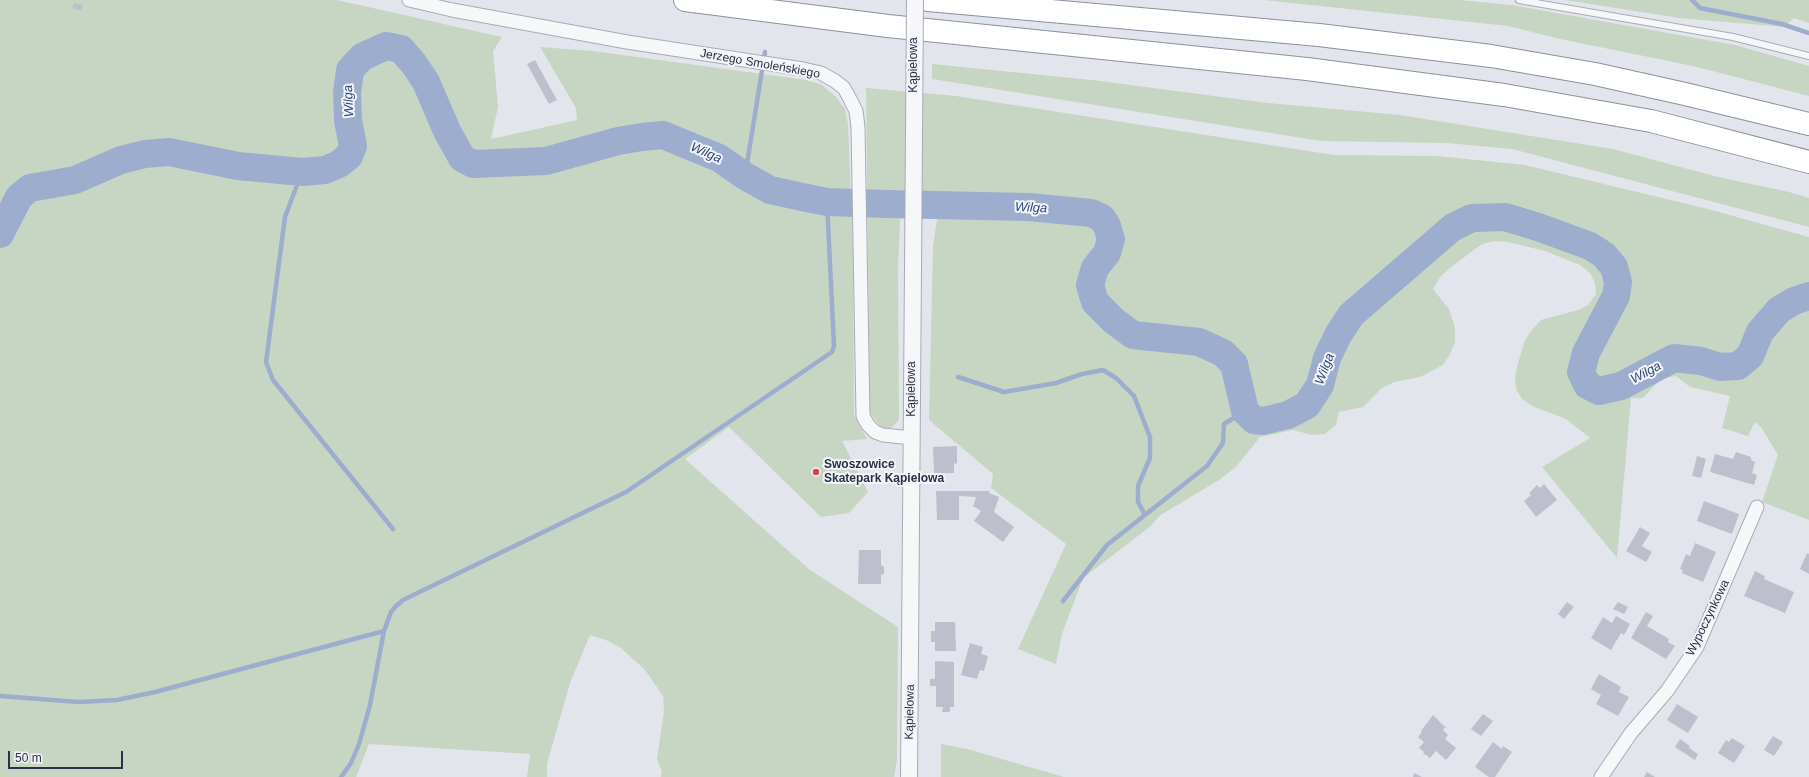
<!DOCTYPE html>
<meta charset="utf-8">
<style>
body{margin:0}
#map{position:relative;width:1809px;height:777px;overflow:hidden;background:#e3e5ec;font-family:Arial,sans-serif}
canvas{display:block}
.scale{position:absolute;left:8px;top:751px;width:115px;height:18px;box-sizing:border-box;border:2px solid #2a3045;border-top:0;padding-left:5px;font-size:12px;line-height:14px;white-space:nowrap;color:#2a3045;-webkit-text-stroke:3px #f3f4f9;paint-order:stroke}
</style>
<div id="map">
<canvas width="1809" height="777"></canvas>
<div class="scale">50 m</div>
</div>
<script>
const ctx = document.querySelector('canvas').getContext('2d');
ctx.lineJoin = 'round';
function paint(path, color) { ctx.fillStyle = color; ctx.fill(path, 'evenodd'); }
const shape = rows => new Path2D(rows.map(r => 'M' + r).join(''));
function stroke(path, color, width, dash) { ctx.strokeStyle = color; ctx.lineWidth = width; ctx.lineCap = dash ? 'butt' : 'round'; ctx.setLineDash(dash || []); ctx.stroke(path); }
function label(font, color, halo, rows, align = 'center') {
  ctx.font = font + ' Arial,sans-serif'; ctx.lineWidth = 4; ctx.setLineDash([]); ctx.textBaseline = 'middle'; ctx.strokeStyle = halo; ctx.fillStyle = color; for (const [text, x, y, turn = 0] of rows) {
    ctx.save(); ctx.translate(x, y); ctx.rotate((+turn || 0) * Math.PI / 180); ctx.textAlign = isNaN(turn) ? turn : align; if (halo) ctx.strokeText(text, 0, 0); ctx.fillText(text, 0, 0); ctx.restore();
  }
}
paint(shape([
 [0,0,337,0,502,37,493,51,498,107,491,139,577,120,576,108,540,47,593,51,807,80,822,85,836,97,845,109,848,124,853,249,854,415,867,439,842,441,868,492,849,513,821,517,729,427,685,459,810,570,898,627,897,760,894,777,661,777,662,772,657,759,664,712,663,696,645,670,621,648,606,640,590,635,570,683,547,764,547,777,527,777,530,754,369,744,356,777,0,777],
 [1264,0,1459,0,1512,5,1735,45,1809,66,1809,96,1693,66,1560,39,1508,26],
 [1565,0,1809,0,1809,23,1794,18,1784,27,1679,18],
 [932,64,1092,80,1268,103,1400,115,1613,149,1718,177,1789,192,1809,198,1809,227,1512,149,1447,143,1321,141,932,79],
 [866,88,956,96,1334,155,1437,156,1525,165,1708,209,1809,237,1809,520,1762,502,1778,455,1761,427,1755,422,1748,436,1722,428,1730,396,1690,387,1676,376,1661,379,1643,398,1631,398,1617,558,1542,467,1590,438,1566,419,1532,406,1522,399,1516,389,1515,377,1518,363,1525,340,1532,330,1541,320,1578,310,1588,305,1596,294,1595,283,1590,273,1580,265,1545,251,1508,242,1495,241,1482,244,1451,267,1441,276,1433,289,1449,309,1455,328,1455,342,1450,354,1443,365,1420,377,1394,382,1382,388,1363,407,1339,412,1336,425,1325,434,1312,435,1293,430,1260,437,1236,467,1219,480,1159,516,1151,526,1083,578,1062,634,1056,664,1018,649,1066,544,991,488,993,474,929,420,933,246,938,213,937,201,901,199,898,269,899,420,890,429,880,426,870,413],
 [941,744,967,749,1064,777,941,777]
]), '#c6d6c3');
stroke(shape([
 [1692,0,1700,8,1782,24,1809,33],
 [302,172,285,217,266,362,273,380,393,529],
 [745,176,765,52],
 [958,377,1004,392,1056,383,1082,374,1103,370,1116,378,1134,396,1150,437,1150,458,1138,486,1138,502,1145,515],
 [1063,601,1107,545,1207,466,1223,443,1224,424,1245,411],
 [0,696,79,702,117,700,155,692,384,631],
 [341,777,351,763,359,744,370,705,384,631,391,612,396,606,403,600,626,492,832,352,834,346,827,202]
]), '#9dadcd', 4.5);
stroke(shape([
 [0,234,19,197,30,188,75,180,121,160,145,154,169,152,238,166,302,172,325,170,339,164,349,156,353,146,348,120,347,93,350,70,362,57,386,46,401,49,414,64,426,82,447,131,462,158,473,164,546,161,618,141,642,137,663,135,719,158,745,176,770,190,807,198,827,202,887,204,1029,207,1091,213,1102,218,1107,226,1111,239,1107,253,1095,268,1090,285,1095,302,1114,321,1133,335,1199,342,1223,353,1234,364,1245,411,1254,420,1263,421,1288,415,1307,405,1320,385,1327,358,1338,335,1351,315,1453,227,1472,218,1505,217,1538,227,1590,246,1604,255,1614,267,1618,282,1616,296,1586,353,1581,372,1587,385,1599,391,1621,386,1674,358,1701,361,1720,367,1738,366,1750,356,1760,332,1779,310,1794,301,1809,296]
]), '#9dadcd', 28);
paint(shape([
 [74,3,83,5,81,11,72,8],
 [535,60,557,100,549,104,527,64],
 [957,446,957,464,954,463,954,473,934,473,933,447],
 [1736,452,1751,457,1751,460,1755,462,1752,473,1757,475,1754,485,1710,472,1715,454,1733,459],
 [1697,456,1706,459,1701,478,1692,476],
 [1544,484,1557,500,1536,517,1524,501,1531,495,1529,493,1537,485,1540,488],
 [936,491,990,491,989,493,999,497,994,512,1014,527,1003,542,974,521,981,511,973,506,976,497,959,496,959,520,937,520],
 [1704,501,1739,514,1732,534,1697,521],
 [1640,527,1650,533,1642,546,1652,552,1646,562,1626,551],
 [1695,543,1716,552,1703,582,1682,573,1683,570,1680,569,1686,554,1690,556],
 [859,550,881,550,881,565,884,567,884,574,881,575,881,584,858,584],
 [1807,553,1809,554,1809,574,1800,569],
 [1755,571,1765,576,1764,579,1794,592,1785,613,1744,596],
 [1567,602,1574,607,1564,619,1558,614],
 [1618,602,1628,607,1624,614,1613,609],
 [1646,612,1653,616,1647,626,1669,639,1668,642,1675,646,1666,659,1631,638],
 [1616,616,1630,624,1624,635,1621,633,1611,650,1591,638,1603,617,1612,623],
 [935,622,955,622,956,651,935,651,935,642,931,642,931,631,935,631],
 [970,643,983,647,981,654,988,656,984,671,980,670,977,679,961,675],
 [935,661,954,662,954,707,950,707,950,712,942,712,943,707,936,707,936,686,930,686,930,679,935,679],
 [1599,674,1621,687,1619,692,1629,697,1618,716,1596,704,1601,695,1591,689],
 [1677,704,1698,717,1688,733,1667,720],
 [1483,714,1493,721,1481,736,1471,729],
 [1433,715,1444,726,1446,726,1443,730,1448,735,1445,739,1456,748,1446,760,1436,751,1430,758,1423,753,1424,752,1419,748,1424,742,1418,737,1422,732,1421,731],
 [1773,736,1783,742,1774,756,1764,750],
 [1732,738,1745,746,1734,763,1718,753,1726,740,1729,742],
 [1680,739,1690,746,1689,748,1698,754,1695,760,1675,747],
 [1493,742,1502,749,1503,746,1512,752,1495,777,1489,777,1475,767],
 [1647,772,1655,777,1644,777],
 [1414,773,1422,777,1413,777]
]), '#bdc0cc');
const service = shape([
 [1519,0,1733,37,1809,56]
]);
const minor = shape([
 [409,0,452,10,627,42,803,69,821,73,835,81,844,88,850,99,856,111,858,127,863,416,868,425,875,432,883,435,912,438],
 [1601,777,1631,733,1667,691,1697,647,1757,507]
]);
const tertiary = shape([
 [909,777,913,269]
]);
const motorway = shape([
 [685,0,888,26,1307,69,1504,95,1651,121,1809,162],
 [928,0,1319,35,1491,56,1595,74,1685,94,1809,124]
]);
stroke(service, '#a8abb7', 8);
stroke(minor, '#a8abb7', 15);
stroke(tertiary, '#a8abb7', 18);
stroke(motorway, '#8990a3', 24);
stroke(service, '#f6f7f9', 6);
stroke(minor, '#f6f7f9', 13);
stroke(tertiary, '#f6f7f9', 16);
stroke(motorway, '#fff', 22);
const tertiaryBridge = shape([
 [913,269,915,0]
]);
stroke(tertiaryBridge, '#a8abb7', 18, []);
stroke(tertiaryBridge, '#f6f7f9', 16);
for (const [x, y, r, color] of [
 [816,472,4,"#d54346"]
]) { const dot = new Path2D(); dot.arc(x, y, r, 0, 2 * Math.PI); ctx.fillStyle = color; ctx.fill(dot); stroke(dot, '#f3f4f9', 1.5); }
label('12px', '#2a3045', '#f3f4f9', [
 ["Jerzego Smoleńskiego",760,64,10],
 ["Kąpielowa",914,65,-90],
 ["Kąpielowa",912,389,-90],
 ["Wypoczynkowa",1708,618,-64],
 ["Kąpielowa",910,712,-89]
]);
label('bold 12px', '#2a3045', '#f3f4f9', [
 ["Swoszowice",824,465],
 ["Skatepark Kąpielowa",824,479]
], 'left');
label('italic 13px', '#31487b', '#f3f4f9', [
 ["Wilga",349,101,-92],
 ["Wilga",706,153,24],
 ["Wilga",1031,208,3],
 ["Wilga",1325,369,-69],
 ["Wilga",1646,373,-28]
]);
</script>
